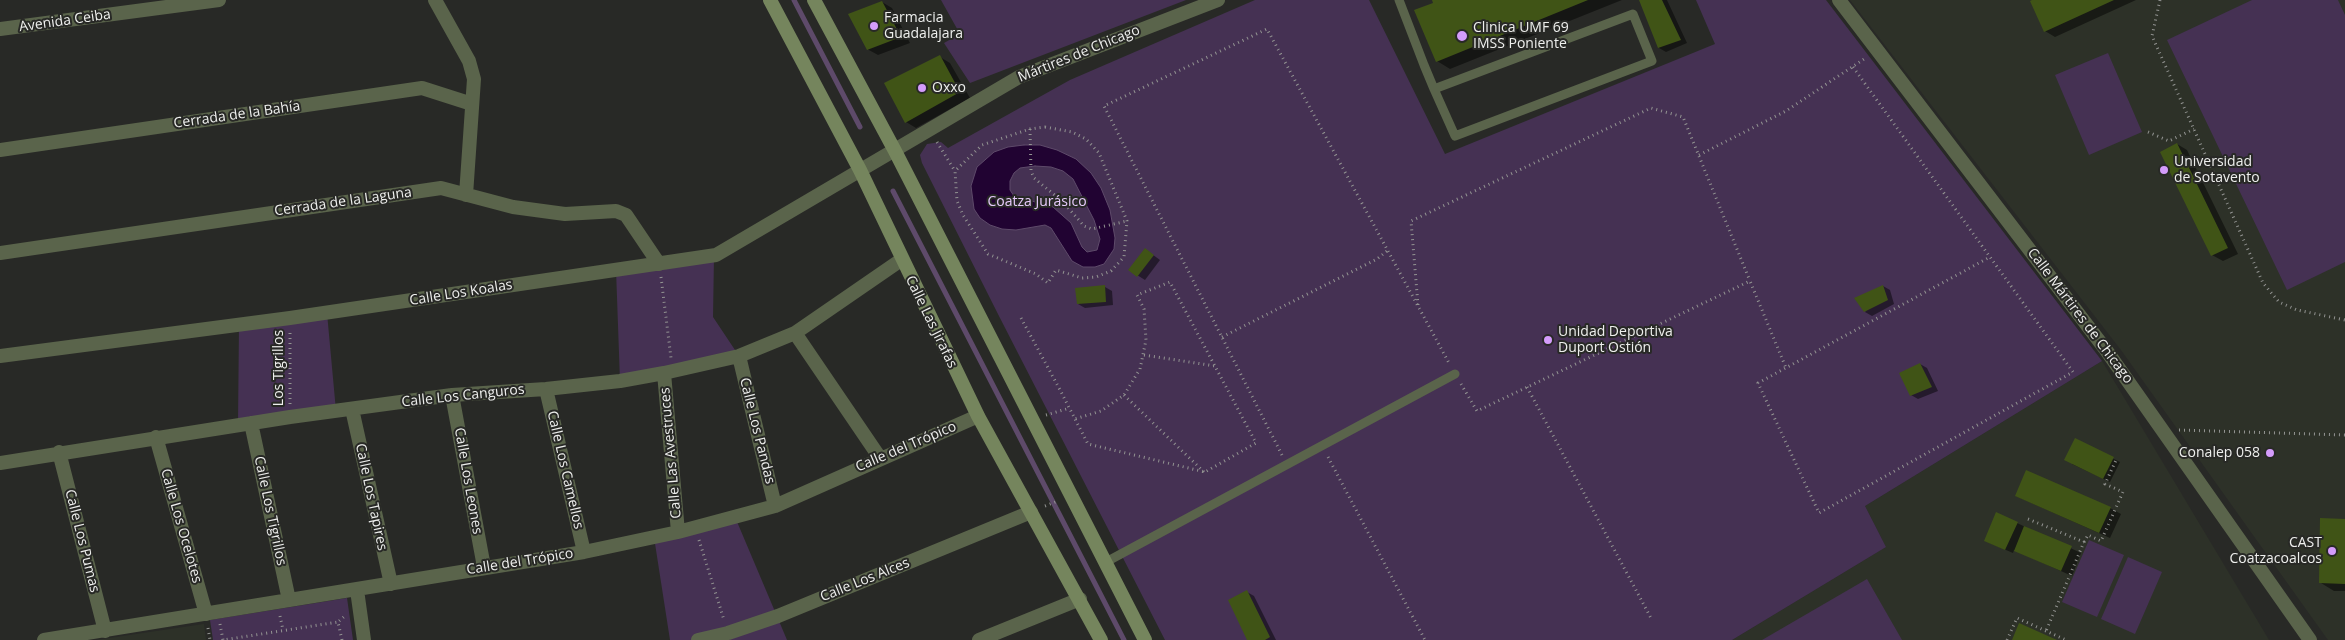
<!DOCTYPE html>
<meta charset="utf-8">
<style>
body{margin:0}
canvas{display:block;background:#282926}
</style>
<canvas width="2345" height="640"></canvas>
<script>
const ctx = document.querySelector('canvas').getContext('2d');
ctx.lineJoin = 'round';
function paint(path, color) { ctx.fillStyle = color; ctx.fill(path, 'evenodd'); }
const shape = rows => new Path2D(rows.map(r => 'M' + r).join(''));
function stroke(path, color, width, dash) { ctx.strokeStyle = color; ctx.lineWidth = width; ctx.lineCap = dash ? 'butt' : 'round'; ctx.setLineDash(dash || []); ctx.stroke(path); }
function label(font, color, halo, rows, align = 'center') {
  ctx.font = font + ' "Open Sans",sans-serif'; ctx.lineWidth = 4; ctx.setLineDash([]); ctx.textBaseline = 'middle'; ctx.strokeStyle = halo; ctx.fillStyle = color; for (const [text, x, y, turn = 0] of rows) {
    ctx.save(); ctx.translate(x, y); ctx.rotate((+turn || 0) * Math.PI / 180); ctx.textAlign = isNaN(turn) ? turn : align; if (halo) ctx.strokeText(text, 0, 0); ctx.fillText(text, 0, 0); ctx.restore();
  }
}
paint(shape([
 [1850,0,2345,0,2345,640,2328,640,2121,350],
 [2102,361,2269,640,1732,640,1886,547,1865,506],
 [204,624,206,640,96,640]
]), '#2d3128');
paint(shape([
 [941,0,1186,0,970,83,944,43,960,34],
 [1255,0,1369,0,1445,154,1715,44,1696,0,1826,0,2102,361,1865,506,1886,547,1732,640,1165,640,1000,318,922,163,920,155,927,144,941,142,948,148,1070,80],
 [2252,0,2338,0,2345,15,2345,262,2287,290,2167,40],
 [2108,53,2142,132,2089,155,2055,75],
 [714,255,713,317,739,356,620,381,616,269],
 [327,313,336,411,238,425,239,325],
 [735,517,787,640,670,640,654,537],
 [2089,540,2124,555,2097,617,2062,602],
 [2128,557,2162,572,2135,634,2101,619],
 [1867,579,1902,640,1762,640],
 [347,598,353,640,213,640,210,620]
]), '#453153');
const water = shape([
 [1024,145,1040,145,1057,150,1076,159,1091,173,1101,188,1110,210,1115,238,1114,249,1104,264,1095,267,1083,267,1072,261,1051,228,1045,225,1016,230,1002,229,990,225,980,218,974,209,971,186,977,167,994,152,1008,147,1024,145],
 [1035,166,1051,167,1063,171,1073,179,1094,220,1100,239,1097,250,1087,252,1082,247,1071,223,1053,207,1014,196,1010,190,1010,181,1014,173,1020,168,1035,166]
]);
paint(water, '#210332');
stroke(water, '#5e4a6a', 1);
paint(shape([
 [1433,0,1622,0,1450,69,1437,61],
 [1640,0,1667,0,1687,43,1666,52,1659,48],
 [2035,0,2136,0,2055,37,2045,31],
 [882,2,892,8,910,43,878,55,867,49],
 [940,57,950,63,970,98,916,128,906,122],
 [2177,144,2187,150,2238,254,2223,261,2212,255],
 [1145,249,1160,260,1145,280,1129,270],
 [1883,286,1890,290,1894,304,1872,316,1865,312],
 [1105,287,1112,291,1113,305,1085,308,1078,304],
 [1920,364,1927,368,1938,391,1918,399,1911,395],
 [2076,440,2120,462,2110,482,2072,464],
 [2016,496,2110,508,2121,514,2110,538],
 [2345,520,2345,591,2334,591,2321,583],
 [2017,523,2081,553,2072,576,2014,550,2013,553,1985,541],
 [1247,592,1254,596,1276,640,1249,640]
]), '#0007');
stroke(shape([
 [794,0,860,127],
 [893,191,1124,640]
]), '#5e4a6a', 5);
paint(shape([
 [1432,0,1588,0,1436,62,1414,10,1433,3],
 [1639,0,1662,0,1681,40,1658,48],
 [2032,0,2114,0,2044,32,2030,1],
 [882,1,901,37,867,50,848,14],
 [940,55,960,92,905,123,884,83],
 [2177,143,2228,248,2211,256,2160,152],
 [1145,248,1154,255,1137,277,1128,270],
 [1105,285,1106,302,1077,304,1075,288],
 [1883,285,1888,300,1864,312,1854,298],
 [1920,363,1932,387,1910,396,1899,373],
 [2075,438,2114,457,2103,479,2064,460],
 [2026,470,2111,507,2099,533,2015,496],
 [1996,512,2018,522,2005,550,1984,541],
 [2320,518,2345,519,2345,584,2319,583],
 [2024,526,2072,546,2061,571,2014,551],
 [1247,590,1270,637,1265,640,1247,640,1228,600],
 [2019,623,2057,640,2012,640]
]), '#405416');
stroke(shape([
 [2160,0,2152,36,2263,283,2279,302,2297,310,2345,320],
 [1853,67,1990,257,2073,372,1819,513,1758,383,1990,257],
 [1045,127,1072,132,1086,139,1099,153,1127,221,1124,257,1111,271,1096,277,1082,278,1056,270,1048,283,1036,274,988,254,963,215,957,201,955,171,982,145,1030,129,1045,127],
 [1030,129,1031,171,1034,178,1063,202,1084,226,1092,229,1127,221],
 [2148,132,2169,141,2194,129],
 [937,142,955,171],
 [1699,155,1786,111,1864,59],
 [661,277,671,358],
 [1418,305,1411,221,1651,108,1683,117,1750,281],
 [1021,318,1059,388,1075,419,1088,444,1205,472,1256,443,1170,282,1137,295,1144,309,1146,340,1140,369,1124,395,1101,411,1075,419],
 [1222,337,1377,259,1387,251],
 [1144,355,1215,366],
 [1461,384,1477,411,1750,281,1786,368],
 [1527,387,1652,620],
 [1124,395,1204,472],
 [290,404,290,332],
 [1046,415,1070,408],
 [2179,430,2345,435],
 [1282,455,1104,106,1267,29,1449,363],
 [1328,457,1425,640],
 [1045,506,1058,501],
 [2028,519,2084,542,2046,631],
 [699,540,724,620],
 [2084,542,2088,535,2101,541,2123,492,2105,484,2117,458],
 [280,616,283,630],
 [220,624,223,640,338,622],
 [208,628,210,640],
 [342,640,338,622,346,615],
 [2007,640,2017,618,2066,640]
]), '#939492', 3, [1, 4]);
stroke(shape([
 [1399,0,1424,65,1434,89,1455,136,1652,61,1633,14,1434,89],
 [1106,562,1455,374]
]), '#5a644b', 9);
stroke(shape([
 [435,0,469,61,474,79,466,195],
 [1839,0,2106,350,2310,640],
 [0,29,219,0],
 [0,150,422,88,472,104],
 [0,253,441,188,513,207,565,214,616,211,626,215,659,264],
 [795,333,880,458],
 [0,356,290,318,716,255,1019,77,1218,0],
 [739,356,775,506],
 [664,373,678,532],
 [546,389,584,552],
 [452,395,484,567],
 [352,409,391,584],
 [251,423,289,600],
 [156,437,206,614],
 [59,452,105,631],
 [0,463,290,417,452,395,546,389,620,381,664,373,739,356,795,333,901,260],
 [357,590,364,640],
 [44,640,584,552,678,532,775,506,978,416],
 [698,640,728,633,778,616,1031,512],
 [979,640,1080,599]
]), '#5a644b', 14);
stroke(shape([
 [770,0,860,170,978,416,1101,640],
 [814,0,895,151,1145,640]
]), '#75855d', 14);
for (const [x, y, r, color] of [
 [874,26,5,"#d49cfb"],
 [1462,36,6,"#d49cfb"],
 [922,88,5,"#d49cfb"],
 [2164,170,5,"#d49cfb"],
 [1548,340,5,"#d49cfb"],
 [2270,453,5,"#d49cfb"],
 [2332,551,5,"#d49cfb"]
]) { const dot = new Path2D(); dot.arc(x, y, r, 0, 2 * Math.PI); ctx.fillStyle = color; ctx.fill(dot); stroke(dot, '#282926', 2); }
label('14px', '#eeefed', '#282926', [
 ["Farmacia",884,18],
 ["Guadalajara",884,34],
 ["Clinica UMF 69",1473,28],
 ["IMSS Poniente",1473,44],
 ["Oxxo",932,88],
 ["Universidad",2174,162],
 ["de Sotavento",2174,178],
 ["Unidad Deportiva",1558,332],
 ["Duport Ostión",1558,348],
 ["Conalep 058",2260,453,"right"],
 ["CAST",2322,543,"right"],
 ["Coatzacoalcos",2322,559,"right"]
], 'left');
label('14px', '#eeefed', '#282926', [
 ["Avenida Ceiba",65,21,-8],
 ["Mártires de Chicago",1079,54,-22],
 ["Cerrada de la Bahía",237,115,-8],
 ["Cerrada de la Laguna",343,202,-8],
 ["Calle Los Koalas",461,293,-9],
 ["Calle Mártires de Chicago",2080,316,53],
 ["Calle Las Jirafas",931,322,64],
 ["Los Tigrillos",279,368,-90],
 ["Calle Los Canguros",463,396,-6],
 ["Calle Los Pandas",757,431,76],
 ["Calle del Trópico",906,447,-23],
 ["Calle Las Avestruces",671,453,-95],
 ["Calle Los Camellos",565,470,77],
 ["Calle Los Leones",468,481,80],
 ["Calle Los Tapires",371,497,78],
 ["Calle Los Tigrillos",270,511,78],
 ["Calle Los Ocelotes",181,526,74],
 ["Calle Los Pumas",82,541,76],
 ["Calle del Trópico",520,562,-9],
 ["Calle Los Alces",865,580,-22]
]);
label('14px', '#e5c9fa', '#282926', [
 ["Coatza Jurásico",1037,202]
]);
</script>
